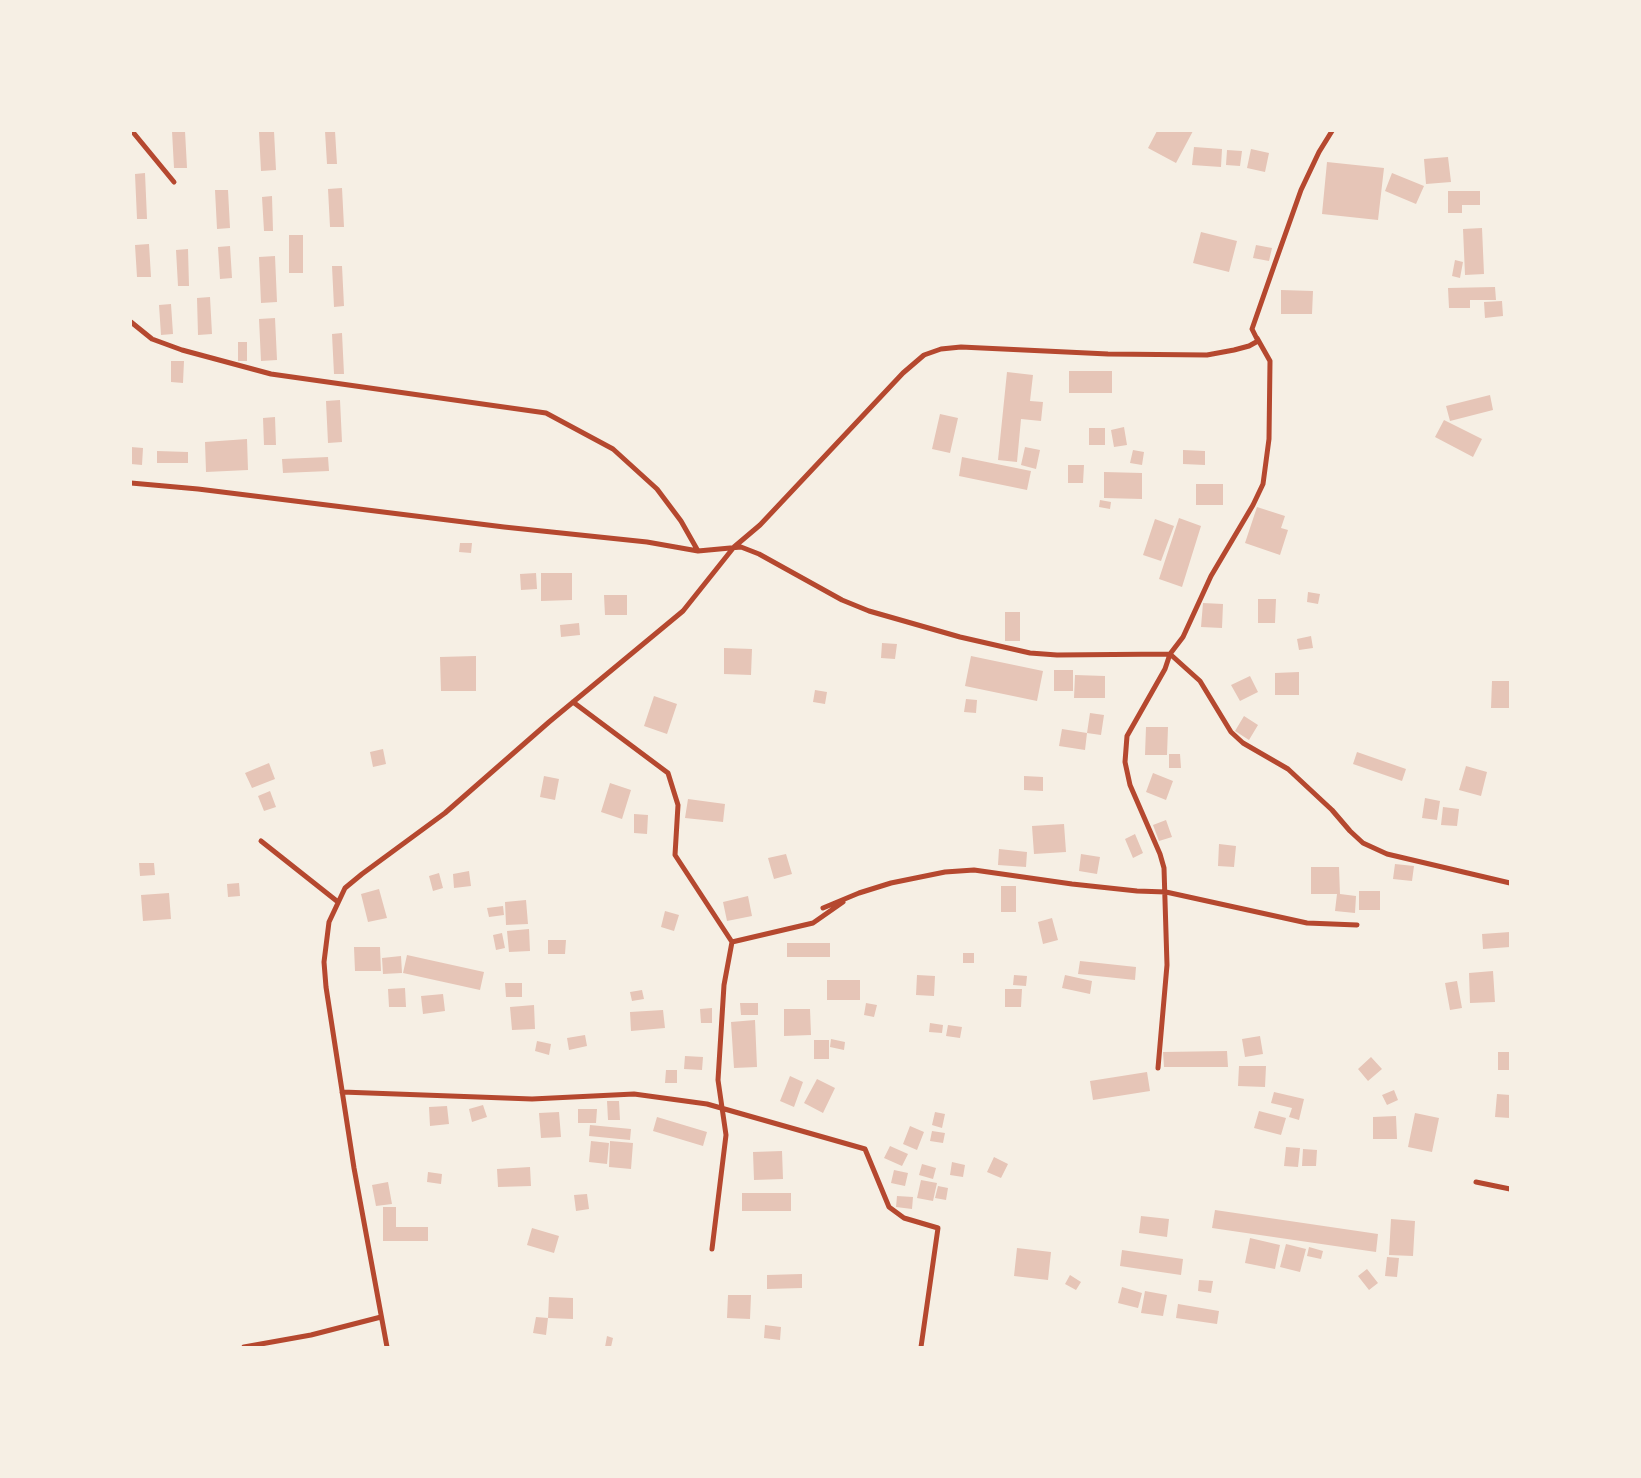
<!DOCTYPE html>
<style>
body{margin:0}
#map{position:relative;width:1641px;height:1478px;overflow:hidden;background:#f6efe4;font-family:"DejaVu Sans",sans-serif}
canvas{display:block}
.frame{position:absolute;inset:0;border:132px solid #f6efe4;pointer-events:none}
</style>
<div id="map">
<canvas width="1641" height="1478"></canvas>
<div class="frame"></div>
</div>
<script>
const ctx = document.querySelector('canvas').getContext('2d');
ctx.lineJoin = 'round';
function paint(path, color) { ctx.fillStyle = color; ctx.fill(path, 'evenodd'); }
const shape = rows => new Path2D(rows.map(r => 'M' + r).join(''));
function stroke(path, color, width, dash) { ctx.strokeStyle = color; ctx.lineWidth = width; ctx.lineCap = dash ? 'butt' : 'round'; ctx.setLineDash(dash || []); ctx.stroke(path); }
paint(shape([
 [172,131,185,131,187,168,174,168],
 [274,131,276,170,261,171,259,132],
 [325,131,335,131,337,164,327,164],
 [1157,131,1193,131,1176,163,1148,148],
 [1194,147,1222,149,1221,167,1192,165],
 [1251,149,1269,153,1265,172,1247,168],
 [1227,150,1242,151,1240,166,1226,165],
 [1448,157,1451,182,1426,184,1424,159],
 [1327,162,1384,168,1378,220,1322,214],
 [145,173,147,219,137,219,135,174],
 [1392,173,1424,186,1416,204,1385,191],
 [342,188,344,227,330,227,328,189],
 [215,190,228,190,230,228,217,229],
 [1448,191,1480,191,1480,205,1462,205,1462,213,1448,213],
 [272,196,273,231,264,231,262,197],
 [1482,228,1484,274,1465,275,1463,229],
 [1201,232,1237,241,1229,272,1193,263],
 [289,235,303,235,303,273,289,273],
 [149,244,151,277,137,277,135,245],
 [1256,245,1272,248,1269,261,1253,258],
 [230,246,232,278,220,279,218,247],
 [188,249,189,286,178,286,176,250],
 [275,256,277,302,261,303,259,257],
 [1455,260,1463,262,1460,278,1452,276],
 [332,266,342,266,344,306,334,307],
 [1495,287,1496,300,1470,300,1470,308,1449,308,1448,288],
 [1281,290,1313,291,1312,314,1281,314],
 [210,297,212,334,198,335,197,298],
 [1502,301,1503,316,1485,318,1484,302],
 [171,304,173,334,161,335,159,305],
 [275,318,277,360,261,361,259,319],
 [342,333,344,374,334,374,332,334],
 [238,342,247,342,247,361,238,361],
 [171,361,184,361,183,383,171,382],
 [1069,371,1112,371,1112,393,1069,393],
 [1007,372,1033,375,1030,401,1043,402,1041,421,1021,419,1017,462,998,460],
 [1490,395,1493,410,1450,421,1446,406],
 [340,400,342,442,328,443,326,401],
 [940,414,958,418,950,453,932,449],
 [275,417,276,445,264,445,263,418],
 [1444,420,1482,439,1473,457,1435,437],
 [1124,427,1127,445,1114,447,1111,430],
 [1089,428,1105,428,1105,445,1089,445],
 [247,439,248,470,206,472,205,442],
 [131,447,143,448,142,465,131,464],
 [1025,447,1040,450,1036,469,1021,465],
 [1133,450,1144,452,1142,465,1130,463],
 [1183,450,1205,451,1205,465,1183,464],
 [157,451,188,452,188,463,157,463],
 [328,457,329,471,283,473,282,459],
 [962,457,1031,471,1027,490,959,476],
 [1068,465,1084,465,1083,483,1068,483],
 [1104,472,1142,473,1142,499,1104,498],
 [1196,484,1223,484,1223,505,1196,505],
 [1100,500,1111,502,1110,509,1099,507],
 [1257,507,1285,516,1281,528,1288,530,1280,555,1245,543],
 [1179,518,1201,526,1182,587,1159,579],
 [1155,519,1174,526,1161,561,1143,555],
 [460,543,472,543,471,553,459,552],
 [536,573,537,589,521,590,520,574],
 [541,573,572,573,572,600,541,601],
 [1308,592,1320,594,1318,604,1307,602],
 [604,595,627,595,627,615,605,615],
 [1258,599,1276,599,1275,623,1258,623],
 [1203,603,1223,604,1222,628,1201,627],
 [1005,612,1020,612,1020,641,1005,641],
 [579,623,580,635,561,637,560,625],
 [1311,636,1313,648,1299,650,1297,639],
 [882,643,897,644,895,659,881,658],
 [724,648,752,649,751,675,724,674],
 [476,656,476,691,441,691,440,657],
 [971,656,1043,671,1037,701,965,686],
 [1054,670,1073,670,1073,691,1054,691],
 [1299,672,1299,695,1275,695,1275,673],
 [1075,675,1105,676,1105,698,1074,698],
 [1250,676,1258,692,1240,701,1231,685],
 [1492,681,1510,681,1510,708,1491,708],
 [815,690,827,692,825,704,813,702],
 [654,696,677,704,667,734,644,726],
 [966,699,977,700,976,713,964,712],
 [1090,713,1104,715,1101,735,1087,733,1085,750,1059,746,1062,729,1087,733],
 [1244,716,1258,725,1249,740,1235,731],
 [1146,727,1168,727,1167,755,1145,755],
 [383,749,386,764,373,767,370,752],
 [1357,752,1406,769,1402,781,1353,764],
 [1169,754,1180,754,1181,768,1169,768],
 [269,763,275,779,252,788,245,773],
 [1466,766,1487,772,1481,796,1459,790],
 [1153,773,1173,781,1166,800,1146,792],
 [544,776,559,779,555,800,540,797],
 [1024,776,1043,777,1043,791,1024,790],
 [610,783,631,790,622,819,601,812],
 [270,791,276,807,264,811,258,796],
 [1425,798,1440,801,1437,820,1422,818],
 [688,799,725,804,723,822,685,818],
 [1443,807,1459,809,1457,826,1441,825],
 [634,814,648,815,647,834,634,833],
 [1166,820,1172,837,1159,841,1153,825],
 [1064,824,1066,852,1034,854,1032,826],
 [1135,834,1143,853,1133,858,1125,839],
 [1219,844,1236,846,1234,867,1218,866],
 [999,849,1027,852,1026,867,998,865],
 [786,854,792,874,774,879,768,858],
 [1081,854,1100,857,1097,874,1079,871],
 [139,863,154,863,155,875,140,876],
 [1395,864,1414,866,1412,881,1393,879],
 [1311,867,1339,867,1340,894,1356,896,1355,913,1335,911,1337,894,1311,894],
 [469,871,471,886,454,888,453,874],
 [439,873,443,888,433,891,429,876],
 [239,883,240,896,228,897,227,884],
 [1001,886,1016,886,1016,912,1001,912],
 [379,889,387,918,368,922,361,894],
 [1359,891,1380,891,1380,910,1359,910],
 [169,893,171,919,143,921,141,895],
 [748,896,752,916,727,921,723,902],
 [526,900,528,924,506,925,505,902],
 [503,906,504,915,489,917,487,908],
 [665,911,679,915,674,931,661,927],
 [1052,918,1058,940,1043,944,1038,922],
 [529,929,530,951,509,952,507,931],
 [1510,932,1510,947,1483,949,1482,934],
 [502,933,505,948,496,950,493,935],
 [548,940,566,940,565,954,548,954],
 [787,943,830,943,830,957,787,957],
 [354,947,380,947,381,971,355,971],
 [963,953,974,953,974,963,963,963],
 [407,955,484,972,480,990,403,973],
 [401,956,402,973,383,974,382,958],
 [1080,961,1136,967,1135,980,1078,974],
 [1493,971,1495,1002,1470,1003,1469,973],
 [917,975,935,976,934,996,916,995],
 [1014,975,1027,976,1026,986,1013,985],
 [1065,975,1092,981,1090,994,1062,988],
 [827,980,860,980,860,1000,827,1000],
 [1457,981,1462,1008,1450,1010,1445,983],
 [505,983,522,983,522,997,506,997],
 [405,988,406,1007,389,1007,388,989],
 [1005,989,1022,989,1021,1007,1005,1007],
 [642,990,644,999,632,1001,630,992],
 [443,994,445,1011,423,1014,421,996],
 [740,1003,758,1003,758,1015,741,1015],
 [866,1003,877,1005,874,1017,864,1015],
 [534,1005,535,1029,512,1030,510,1007],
 [712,1008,712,1023,701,1023,700,1009],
 [784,1009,810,1009,811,1035,784,1036],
 [663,1010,665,1028,631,1031,630,1012],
 [755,1020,757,1067,734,1068,731,1022],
 [930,1023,943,1025,942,1033,929,1032],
 [948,1025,962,1027,960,1038,946,1036],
 [585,1035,587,1046,569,1050,567,1038],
 [1260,1036,1263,1054,1245,1057,1242,1039],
 [831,1039,845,1042,844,1050,830,1047],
 [814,1040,829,1040,829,1059,814,1059],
 [537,1041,551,1044,549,1055,535,1051],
 [1227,1051,1228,1067,1164,1067,1163,1052],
 [1498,1052,1510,1052,1510,1070,1498,1070],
 [685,1056,703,1057,702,1070,684,1069],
 [1371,1057,1382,1069,1368,1081,1358,1069],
 [1239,1066,1266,1066,1265,1087,1238,1086],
 [666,1070,677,1070,677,1083,665,1083],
 [1147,1072,1150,1091,1093,1100,1090,1081],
 [790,1076,803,1082,794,1107,780,1101],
 [817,1079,835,1088,823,1113,804,1103],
 [1394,1090,1398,1100,1387,1105,1382,1095],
 [1274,1092,1304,1099,1299,1120,1289,1117,1292,1108,1271,1103],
 [1497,1094,1510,1095,1510,1118,1495,1117],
 [607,1101,619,1101,620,1120,608,1120],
 [483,1105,487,1117,472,1122,469,1109],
 [447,1106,449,1124,430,1126,429,1107],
 [578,1109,597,1109,596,1123,578,1123],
 [1259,1111,1286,1118,1281,1135,1254,1128],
 [559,1112,561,1137,541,1138,539,1113],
 [935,1112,945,1114,942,1128,932,1125],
 [1415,1113,1439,1118,1432,1152,1408,1147],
 [1396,1116,1397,1139,1373,1139,1373,1117],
 [657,1117,707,1132,703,1146,653,1131],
 [590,1125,631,1129,630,1140,589,1136],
 [910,1126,924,1132,917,1150,903,1144],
 [932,1131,945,1133,943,1143,930,1141],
 [591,1141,609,1143,607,1164,589,1162],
 [610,1141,633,1143,631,1169,609,1167],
 [890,1146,908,1154,902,1166,884,1158],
 [1286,1147,1300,1148,1298,1167,1284,1166],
 [1303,1149,1317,1150,1316,1166,1302,1166],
 [782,1151,783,1179,754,1180,753,1152],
 [994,1157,1008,1164,1001,1178,987,1172],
 [952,1162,965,1165,963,1177,950,1175],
 [922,1164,936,1168,933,1179,919,1175],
 [530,1167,531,1186,498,1187,497,1169],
 [894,1170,908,1173,905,1186,891,1183],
 [428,1172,442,1174,441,1184,427,1182],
 [921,1180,937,1183,933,1201,917,1198],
 [388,1182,392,1204,376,1206,372,1185],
 [938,1186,948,1188,946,1200,935,1198],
 [742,1193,791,1193,791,1211,742,1211],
 [587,1194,589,1209,576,1211,574,1195],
 [897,1196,913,1197,912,1209,896,1207],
 [383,1207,396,1207,396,1227,428,1227,428,1241,383,1241],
 [1215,1210,1378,1234,1376,1252,1212,1228],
 [1141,1216,1169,1219,1167,1237,1139,1233],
 [1391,1219,1415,1221,1413,1256,1389,1255],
 [532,1228,559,1236,554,1253,527,1245],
 [1250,1238,1280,1245,1275,1269,1245,1263],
 [1286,1244,1306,1249,1300,1272,1280,1267],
 [1309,1247,1323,1251,1321,1259,1307,1256],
 [1017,1248,1051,1252,1048,1280,1014,1276],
 [1122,1250,1183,1259,1181,1275,1120,1266],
 [1387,1257,1399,1258,1397,1277,1385,1276],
 [1367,1269,1378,1283,1369,1290,1358,1276],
 [802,1274,802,1288,767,1289,767,1275],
 [1070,1275,1081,1282,1076,1290,1065,1284],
 [1199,1280,1213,1281,1211,1293,1198,1291],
 [1122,1287,1142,1293,1138,1308,1118,1303],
 [1145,1291,1167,1295,1163,1316,1141,1313],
 [728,1295,751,1295,750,1319,727,1318],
 [549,1297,573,1298,573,1319,548,1318],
 [1178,1304,1219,1311,1217,1324,1176,1318],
 [536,1317,548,1318,546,1335,533,1333],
 [765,1325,781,1327,780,1340,764,1338],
 [607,1336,613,1338,611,1347,605,1347]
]), '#e6c5b7');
stroke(shape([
 [132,131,174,182],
 [131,322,152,339,182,350,271,374,546,413,613,449,657,489,681,521,698,551],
 [131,483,198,489,504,527,647,542,698,551,741,547,759,554,842,600,869,611,960,637,1030,653,1057,655,1170,654,1200,681,1231,732,1243,743,1288,769,1332,810,1350,831,1363,843,1387,854,1510,883],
 [573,702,668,773,678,805,675,855,732,942,724,985,718,1080,726,1135,712,1249],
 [261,841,338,902],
 [823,908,859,893,891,883,945,872,974,870,1072,884,1137,891,1166,892,1307,923,1357,925],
 [732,942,813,923,843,902],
 [1158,1068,1167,965,1164,868,1160,854,1130,785,1125,762,1127,736,1165,669,1170,654,1183,637,1211,576,1253,505,1263,484,1269,439,1270,361,1257,338],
 [342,1092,532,1099,634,1094,707,1104,865,1149,889,1207,904,1218,938,1228,921,1347],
 [1476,1182,1510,1189],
 [244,1347,311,1335,381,1317],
 [387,1347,354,1168,326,987,324,962,329,922,345,888,362,874,445,813,549,722,683,611,734,547,760,525,903,373,924,355,941,349,961,347,1108,354,1207,355,1234,350,1249,346,1258,341,1252,329,1274,266,1301,190,1319,152,1332,131]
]), '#b5482f', 5);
</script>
